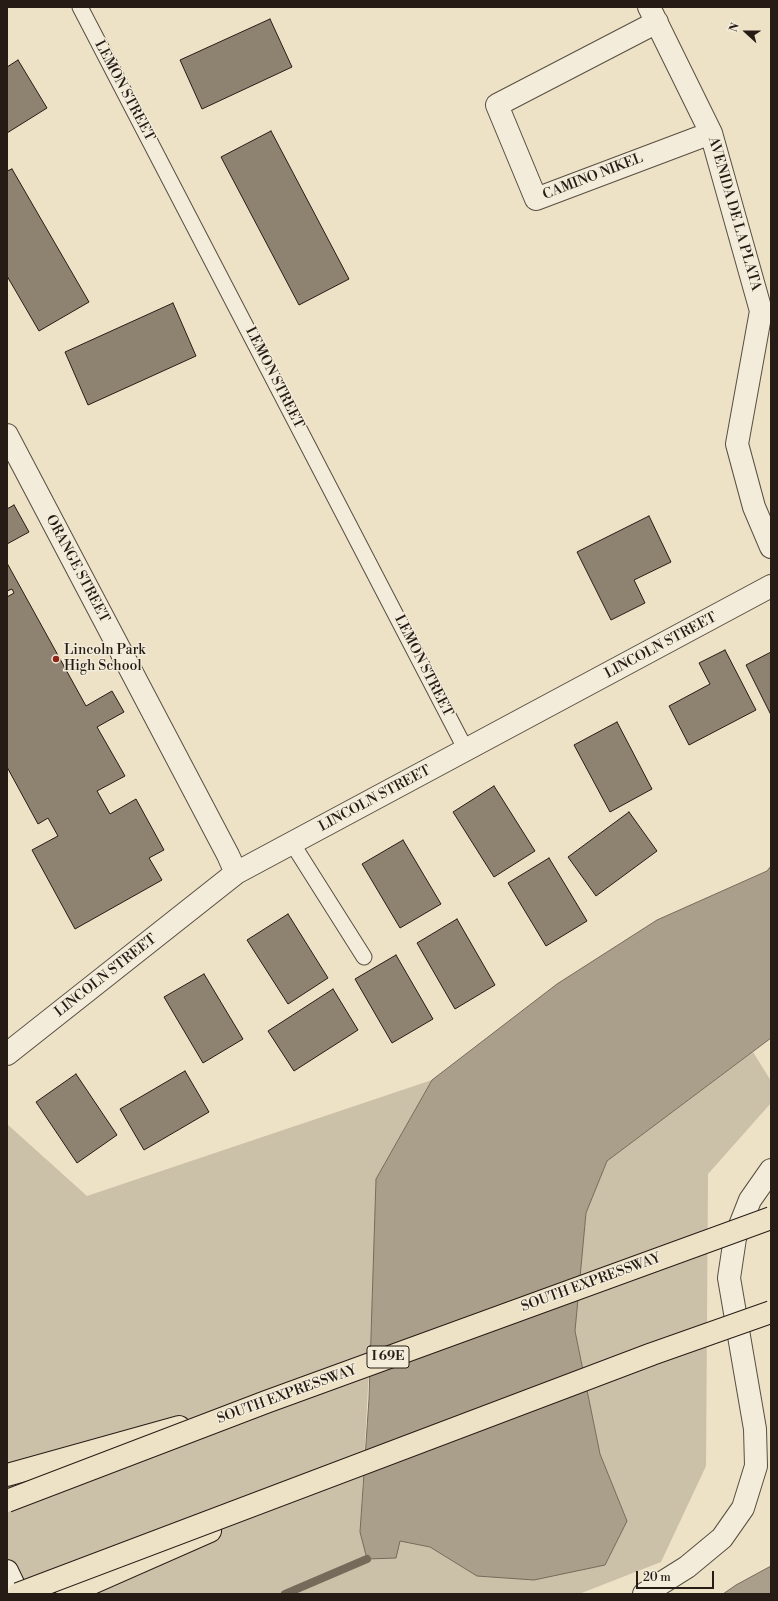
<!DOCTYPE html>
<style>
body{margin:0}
#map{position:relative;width:778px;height:1601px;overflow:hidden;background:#ede2c6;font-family:"Libre Bodoni",serif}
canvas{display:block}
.frame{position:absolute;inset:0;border:8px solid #271c15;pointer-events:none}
.north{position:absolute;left:726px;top:12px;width:40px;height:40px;-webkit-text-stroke:3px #f3ecda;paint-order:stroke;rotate:291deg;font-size:11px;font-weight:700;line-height:16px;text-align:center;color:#271c15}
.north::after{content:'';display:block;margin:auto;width:14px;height:18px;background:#271c15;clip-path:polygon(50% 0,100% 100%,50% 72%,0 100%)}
.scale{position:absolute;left:636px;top:1571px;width:78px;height:18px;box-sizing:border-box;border:2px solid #271c15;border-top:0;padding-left:5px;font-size:12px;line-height:14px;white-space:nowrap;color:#271c15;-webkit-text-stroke:3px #f3ecda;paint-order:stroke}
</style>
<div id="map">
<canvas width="778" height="1601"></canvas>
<div class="frame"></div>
<div class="north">N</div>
<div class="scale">20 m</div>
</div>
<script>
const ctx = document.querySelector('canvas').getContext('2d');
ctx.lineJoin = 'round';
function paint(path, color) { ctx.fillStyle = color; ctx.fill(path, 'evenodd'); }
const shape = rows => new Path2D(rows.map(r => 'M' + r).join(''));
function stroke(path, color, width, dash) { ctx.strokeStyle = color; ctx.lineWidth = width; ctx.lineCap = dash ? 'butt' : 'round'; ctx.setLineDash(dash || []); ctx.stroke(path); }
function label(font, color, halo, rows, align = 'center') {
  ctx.font = font + ' "Libre Bodoni",serif'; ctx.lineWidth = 3; ctx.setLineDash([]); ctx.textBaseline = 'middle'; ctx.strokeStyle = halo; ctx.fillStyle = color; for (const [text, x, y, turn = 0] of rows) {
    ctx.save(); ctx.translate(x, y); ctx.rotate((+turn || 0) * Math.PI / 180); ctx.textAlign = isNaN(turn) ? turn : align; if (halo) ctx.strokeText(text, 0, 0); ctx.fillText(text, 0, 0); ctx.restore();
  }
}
paint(shape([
 [753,1052,771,1081,771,1103,708,1174,706,1466,661,1562,579,1594,7,1594,7,1124,87,1196,432,1080,376,1179,372,1316,360,1532,430,1547,477,1576,627,1521,600,1454,575,1331,586,1213,607,1161]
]), '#cbc0a8');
const water = shape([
 [771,866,771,1038,607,1161,586,1213,575,1331,600,1454,627,1521,605,1565,534,1580,477,1576,430,1547,400,1541,396,1558,367,1559,360,1532,369,1399,376,1179,432,1080,557,984,657,920,767,871,771,866],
 [771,1566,771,1594,723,1594,736,1585,771,1566]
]);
paint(water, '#aa9f8a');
stroke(water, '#766b5b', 1);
stroke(shape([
 [285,1594,367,1559]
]), '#766b5b', 8);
const building = shape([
 [270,19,292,67,202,109,180,60,270,19],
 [18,60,47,108,7,133,7,67,18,60],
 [271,131,349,279,299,305,221,157,271,131],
 [12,169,89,302,39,331,7,276,7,171,12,169],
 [173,303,196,356,88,405,65,352,173,303],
 [14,505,29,532,7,544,7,509,14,505],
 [649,516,671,562,634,580,645,603,611,620,577,552,649,516],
 [7,563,86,706,112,691,124,712,97,727,125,776,97,791,110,814,136,799,164,850,149,858,162,880,75,929,32,850,58,836,48,818,38,824,7,767,7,597,14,593,12,589,7,591,7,563],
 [725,650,756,710,689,745,669,706,710,684,699,663,725,650],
 [771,652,771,715,746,665,771,652],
 [617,722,652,789,610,812,574,745,617,722],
 [494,786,535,851,494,877,453,812,494,786],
 [629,812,657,851,596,896,568,857,629,812],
 [403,840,441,904,400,928,362,864,403,840],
 [549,858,587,921,546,946,508,883,549,858],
 [288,914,328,978,288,1004,247,940,288,914],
 [457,919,495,985,455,1009,417,943,457,919],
 [396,955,433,1019,392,1043,355,979,396,955],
 [204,974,243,1039,203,1063,164,997,204,974],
 [333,989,358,1030,294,1071,268,1031,333,989],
 [185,1071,209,1112,144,1150,120,1109,185,1071],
 [76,1074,117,1135,77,1163,36,1102,76,1074]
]);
paint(building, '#8e8371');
stroke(building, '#271c15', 1);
const lane = shape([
 [80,7,466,750],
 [292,843,364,957]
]);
const street = shape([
 [649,7,711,133,761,311,737,444,754,507,771,547],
 [657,22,497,105,536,199,711,133],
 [7,435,228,855,236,873],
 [7,1054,236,873,771,586],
 [644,1594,687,1567,722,1538,743,1508,756,1466,755,1429,729,1278,735,1238,750,1200,771,1170]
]);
const secondary = shape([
 [7,1571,18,1594]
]);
const highway = shape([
 [7,1475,179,1427],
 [67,1594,210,1531]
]);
stroke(lane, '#584e41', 17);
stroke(street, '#584e41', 24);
stroke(secondary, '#271c15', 24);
stroke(highway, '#271c15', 24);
stroke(lane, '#f3ecda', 15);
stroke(street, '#f3ecda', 22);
stroke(secondary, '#f3ecda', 22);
stroke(highway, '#ede2c6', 22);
const highwayBridge = shape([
 [7,1501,266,1402,771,1218],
 [18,1594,652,1354,771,1312]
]);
stroke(highwayBridge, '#271c15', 24, []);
stroke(highwayBridge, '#ede2c6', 22);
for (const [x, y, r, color] of [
 [56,659,4,"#8f2418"]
]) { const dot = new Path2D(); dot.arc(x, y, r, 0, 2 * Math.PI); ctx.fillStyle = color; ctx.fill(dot); stroke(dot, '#f3ecda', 1.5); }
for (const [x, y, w] of [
 [388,1357,42]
]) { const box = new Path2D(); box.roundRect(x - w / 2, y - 11, w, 22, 3); ctx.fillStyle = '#f3ecda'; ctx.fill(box); stroke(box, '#271c15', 1); }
label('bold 13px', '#271c15', null, [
 ["I 69E",388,1357]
]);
label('14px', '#271c15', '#f3ecda', [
 ["LEMON STREET",124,91,62],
 ["CAMINO NIKEL",593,177,-21],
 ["AVENIDA DE LA PLATA",734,214,74],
 ["LEMON STREET",274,378,63],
 ["ORANGE STREET",77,569,62],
 ["LINCOLN STREET",661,646,-28],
 ["LEMON STREET",423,666,63],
 ["LINCOLN STREET",375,799,-28],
 ["LINCOLN STREET",106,976,-38],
 ["SOUTH EXPRESSWAY",591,1283,-20],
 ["SOUTH EXPRESSWAY",287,1395,-20]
]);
label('14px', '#271c15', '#f3ecda', [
 ["Lincoln Park",64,651],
 ["High School",64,667]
], 'left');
</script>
